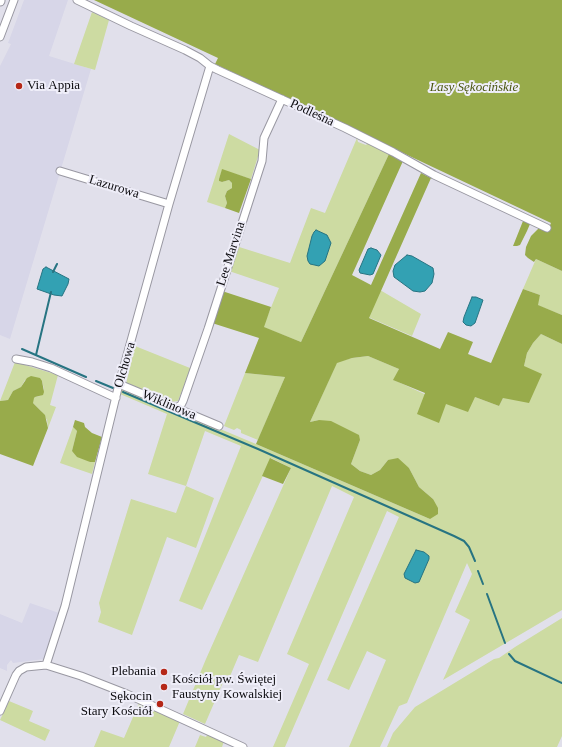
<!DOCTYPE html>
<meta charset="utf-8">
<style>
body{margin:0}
canvas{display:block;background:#e1e0eb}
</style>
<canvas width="562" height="747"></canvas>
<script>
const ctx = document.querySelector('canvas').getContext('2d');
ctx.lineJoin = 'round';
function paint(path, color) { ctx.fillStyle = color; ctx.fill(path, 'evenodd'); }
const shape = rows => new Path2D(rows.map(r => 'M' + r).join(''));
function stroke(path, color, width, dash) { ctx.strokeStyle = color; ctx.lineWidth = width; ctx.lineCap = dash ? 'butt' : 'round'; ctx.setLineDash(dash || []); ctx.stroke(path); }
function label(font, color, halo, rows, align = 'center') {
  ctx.font = font + ' Georgia,serif'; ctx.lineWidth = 4; ctx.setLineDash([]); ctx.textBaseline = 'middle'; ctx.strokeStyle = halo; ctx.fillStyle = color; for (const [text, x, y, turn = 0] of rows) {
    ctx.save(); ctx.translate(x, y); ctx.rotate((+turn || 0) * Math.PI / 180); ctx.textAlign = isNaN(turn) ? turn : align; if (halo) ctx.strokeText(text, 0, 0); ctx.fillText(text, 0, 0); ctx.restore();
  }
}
paint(shape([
 [24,0,68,0,49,56,91,69,10,339,0,335,0,66,11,44,8,43],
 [30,603,59,613,44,659,13,663,11,660,7,665,7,671,0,668,0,614,22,623]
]), '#d7d6e8');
paint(shape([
 [92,12,109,20,95,70,74,64],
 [229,134,260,150,251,179,222,170,219,179,219,181,222,182,229,180,232,183,232,188,227,191,225,196,227,203,225,208,207,202],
 [357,138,358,142,366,145,368,143,389,154,301,342,263,327,279,288,229,271,236,246,290,263,311,208,325,213],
 [536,259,562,271,562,315,537,305,540,295,523,289],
 [380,290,421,314,412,336,368,317],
 [541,334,562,344,562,610,443,680,470,620,455,612,472,574,467,563,407,703,399,706,380,747,349,747,386,660,367,651,349,690,327,680,399,517,387,511,285,747,273,747,309,664,287,654,354,497,332,486,258,662,239,655,228,681,224,680,205,724,183,714,206,659,291,468,271,458,202,610,182,602,179,601,241,446,205,431,186,486,214,498,196,548,167,537,132,635,98,622,101,612,99,603,131,499,176,513,186,486,148,474,167,414,120,394,121,389,125,389,256,444,430,519,433,499,419,487,409,468,388,460,380,470,371,475,360,471,351,464,360,440,319,420,310,422,337,362,352,358,368,356,399,369,394,380,446,404,475,397,499,406,503,398,524,366,527,353,533,343],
 [135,346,190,368,193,363,178,401,171,402,126,384],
 [15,362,58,375,50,405,56,407,48,428,47,420,41,411,33,403,33,398,35,397,40,396,44,389,42,381,25,380,21,387,13,391,8,400,0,401],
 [245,373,285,377,258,440,241,433,241,430,237,428,234,430,224,426],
 [73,427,77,431,72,451,90,462,95,462,92,474,60,463],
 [562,618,562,736,557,747,387,747,393,733,415,707,494,659,499,658,515,647],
 [9,701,33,711,29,721,50,730,45,741,0,720],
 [139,703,180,721,169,747,94,747,101,730,124,738],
 [208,733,224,741,222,747,195,747,200,735,206,737]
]), '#cddba2');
paint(shape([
 [94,0,562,0,562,271,536,259,534,262,528,258,525,255,526,247,531,236,539,228,547,232,551,223,215,64,218,58],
 [389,154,403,161,352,275,371,285,421,173,431,178,369,318,440,349,448,332,473,342,468,354,491,363,523,289,540,295,538,305,562,315,562,344,541,334,533,343,527,353,524,366,542,374,529,403,503,398,499,406,475,397,468,412,446,404,439,423,417,414,425,393,393,380,399,369,368,356,352,358,337,363,310,422,319,420,331,421,359,435,360,440,351,464,360,471,371,475,380,470,388,460,398,458,409,468,419,487,433,499,438,508,438,514,430,519,256,444,285,377,245,373,259,338,212,323,222,291,271,307,264,327,301,342],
 [222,169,251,179,239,213,225,208,227,203,225,196,227,191,232,188,232,183,229,180,222,182,219,181,219,179],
 [523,221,530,224,527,231,520,245,517,246,513,246],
 [31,376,40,378,42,381,44,392,43,395,35,397,34,398,33,403,45,415,48,428,33,466,0,454,0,401,8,400,13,391,21,387,27,378],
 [75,420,84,423,85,427,92,433,102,437,95,462,90,462,77,457,72,451,77,431,73,427],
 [270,458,291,468,283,484,262,476]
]), '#98ab4b');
const water = shape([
 [316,230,327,235,331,243,325,261,319,266,310,264,308,261,307,256,312,236,314,232,316,230],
 [371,248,377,250,381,255,373,274,370,275,360,273,359,270,368,249,371,248],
 [407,255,412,256,433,268,434,274,432,283,425,291,420,292,413,291,394,277,393,271,395,265,407,255],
 [46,267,69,279,68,284,62,296,54,295,37,289,43,269,46,267],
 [472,297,476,297,483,300,475,323,471,326,466,325,463,322,464,317,472,297],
 [416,550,424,552,429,556,429,559,419,582,415,583,405,578,404,574,416,550]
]);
paint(water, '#33a1b3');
stroke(water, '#277482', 1);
stroke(shape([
 [53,272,57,264],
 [22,349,86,377],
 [36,355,51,292],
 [96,381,113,388],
 [123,392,258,449,454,536,464,541,469,547,475,561],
 [478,571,483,584],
 [487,594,505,643],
 [509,654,515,661,562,683]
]), '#277482', 2);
const minor = shape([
 [77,0,131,26,185,50,200,58,210,66,218,70,345,128,393,152,434,175,547,228],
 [0,37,14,0],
 [60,171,169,204],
 [16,359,32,362,51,368,116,398],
 [119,384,219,426],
 [176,408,181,405,183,401,208,329,262,161,264,138,282,99],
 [46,665,65,606,119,384,169,204,210,66],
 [0,711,16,675,19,671,26,667,46,665,81,676,127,694,243,747]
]);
const major = shape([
 [0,1,0,0]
]);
stroke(minor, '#9998a2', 9);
stroke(major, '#9998a2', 11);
stroke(minor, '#fff', 7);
stroke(major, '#fff', 9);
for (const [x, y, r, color] of [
 [19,86,4,"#b52717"],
 [164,672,4,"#b52717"],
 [164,687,4,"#b52717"],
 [160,704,4,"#b52717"]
]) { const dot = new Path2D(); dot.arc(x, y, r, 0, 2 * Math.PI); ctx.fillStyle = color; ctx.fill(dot); stroke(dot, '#efeef9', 1.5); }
label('13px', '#0c0b0f', '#efeef9', [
 ["Via Appia",27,86],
 ["Plebania",156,672,"right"],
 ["Kościół pw. Świętej",172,680],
 ["Faustyny Kowalskiej",172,695],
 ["Sękocin",152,697,"right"],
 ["Stary Kościół",152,712,"right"]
], 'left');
label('italic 13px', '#4a560e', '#efeef9', [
 ["Lasy Sękocińskie",474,88]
]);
label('13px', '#0c0b0f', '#efeef9', [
 ["Podleśna",312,113,25],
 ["Lazurowa",114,187,17],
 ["Lee Marvina",231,254,-72],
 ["Olchowa",125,365,-74],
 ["Wiklinowa",169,405,23]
]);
</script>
